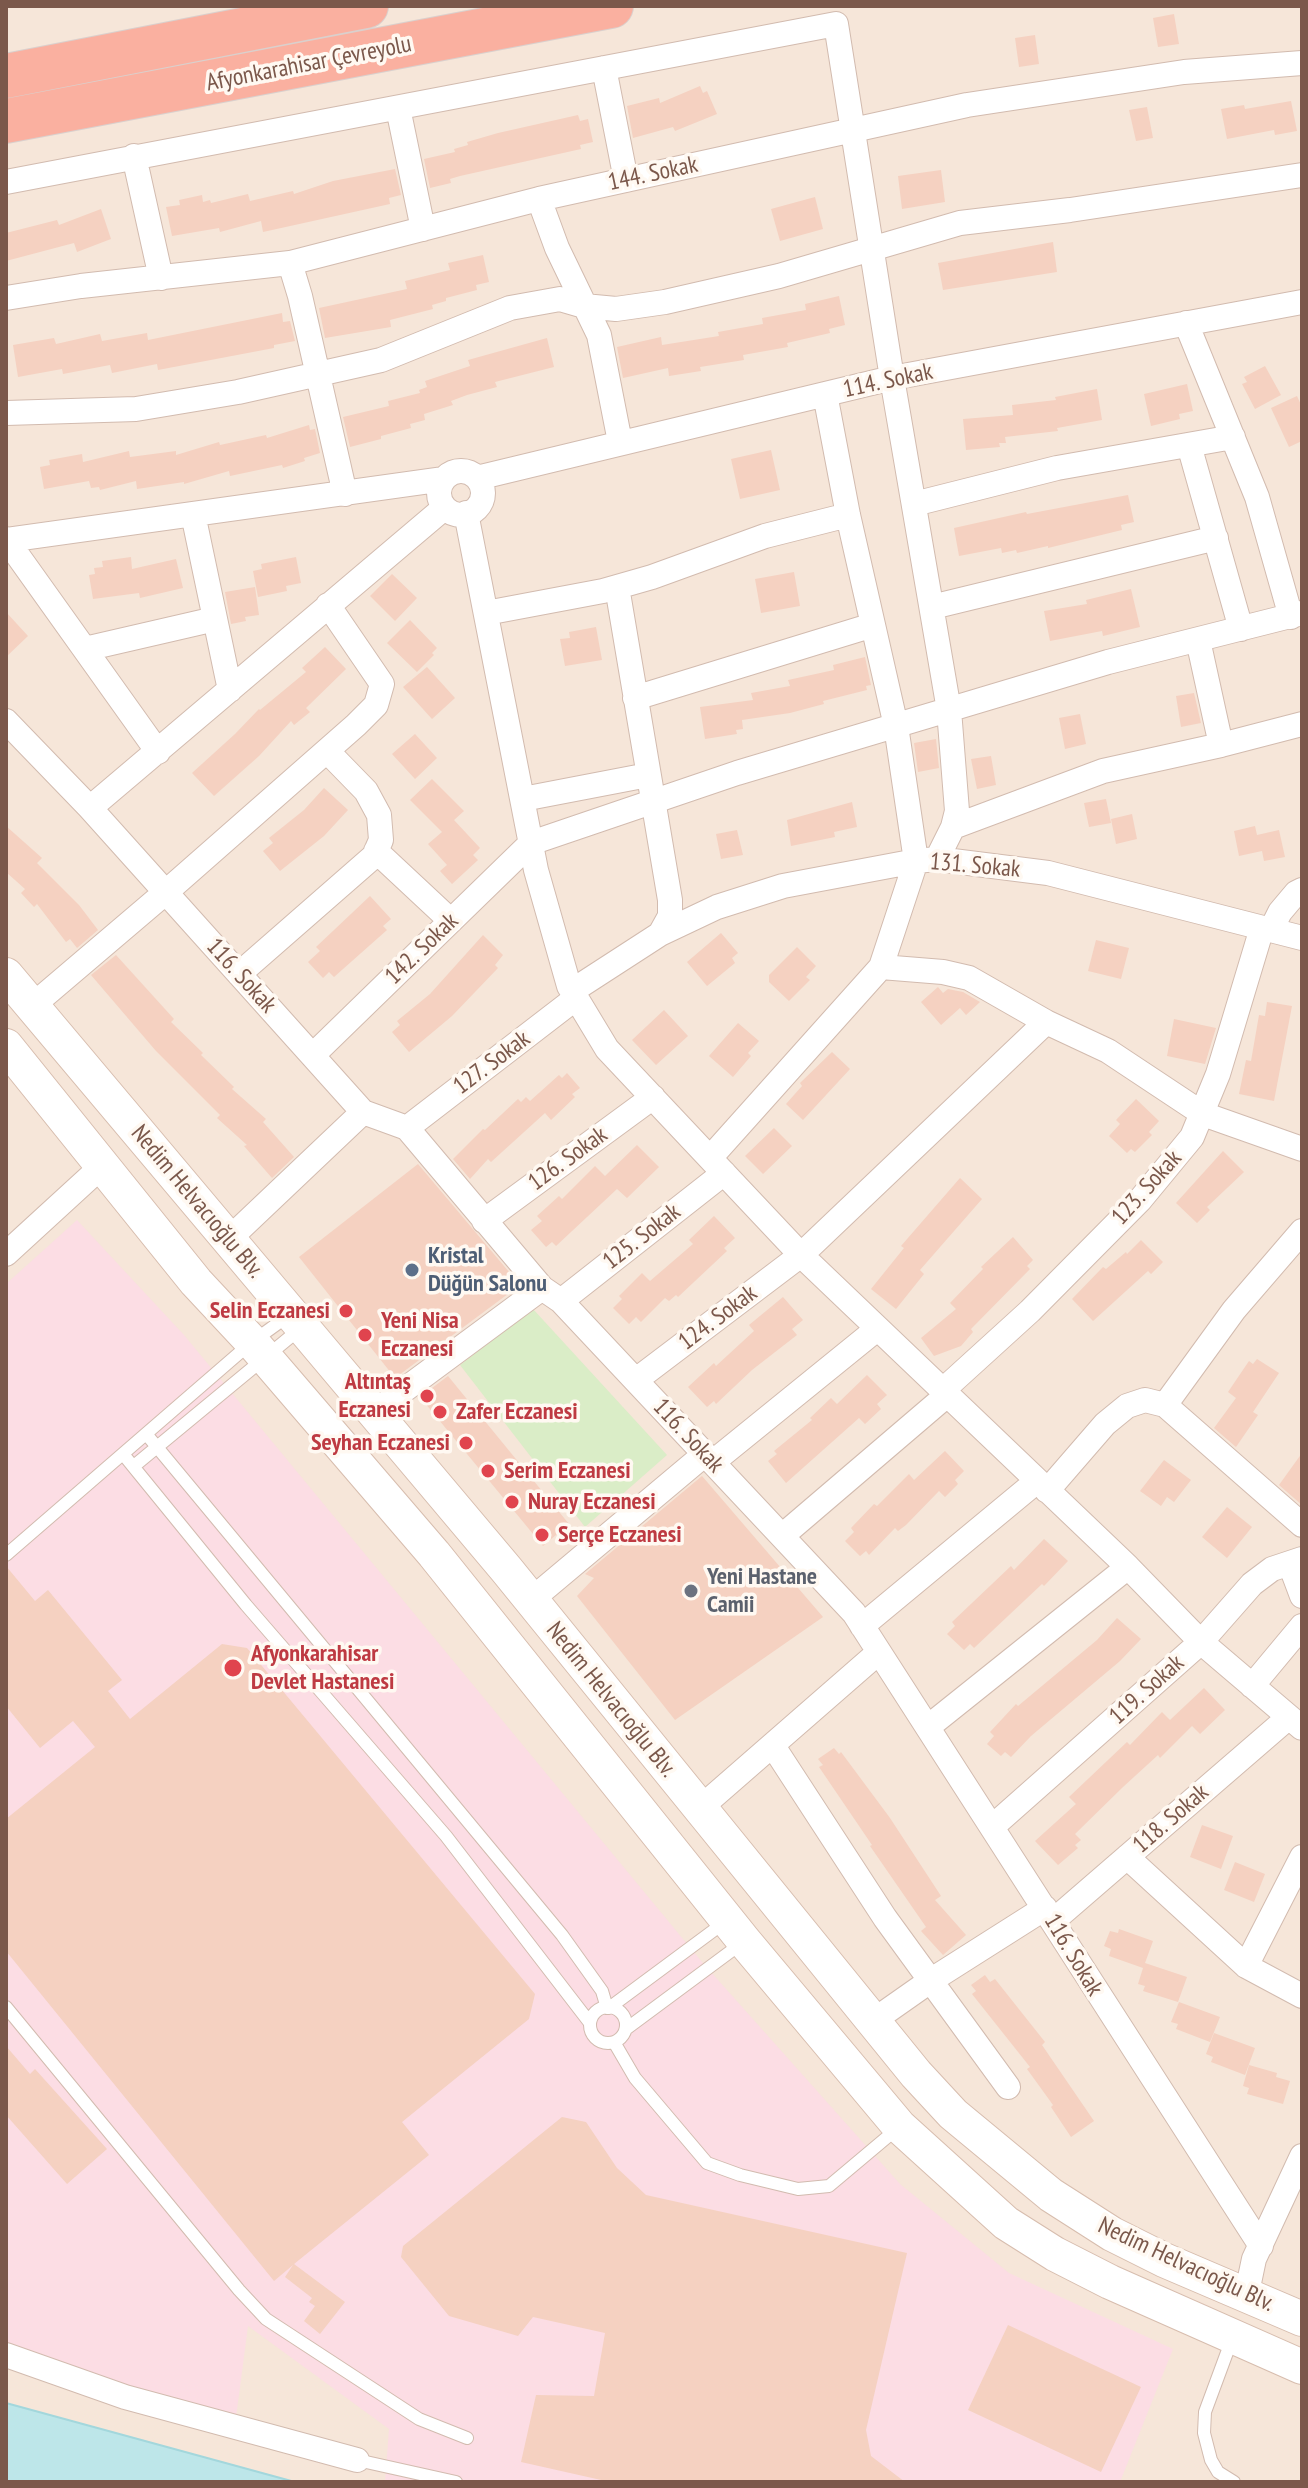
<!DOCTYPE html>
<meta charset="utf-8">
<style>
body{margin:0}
#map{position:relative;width:1308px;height:2488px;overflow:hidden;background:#fef5eb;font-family:"PT Sans Narrow",sans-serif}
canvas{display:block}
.frame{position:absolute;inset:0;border:8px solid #7b584b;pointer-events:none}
</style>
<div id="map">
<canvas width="1308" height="2488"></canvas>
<div class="frame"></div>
</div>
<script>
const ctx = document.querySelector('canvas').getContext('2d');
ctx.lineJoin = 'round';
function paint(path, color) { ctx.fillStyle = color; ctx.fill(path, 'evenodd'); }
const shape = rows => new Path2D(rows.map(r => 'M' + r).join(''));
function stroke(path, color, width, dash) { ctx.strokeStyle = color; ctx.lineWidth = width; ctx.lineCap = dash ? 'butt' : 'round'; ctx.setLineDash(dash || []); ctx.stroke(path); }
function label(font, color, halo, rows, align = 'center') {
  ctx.font = font + ' "PT Sans Narrow",sans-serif'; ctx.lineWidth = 7; ctx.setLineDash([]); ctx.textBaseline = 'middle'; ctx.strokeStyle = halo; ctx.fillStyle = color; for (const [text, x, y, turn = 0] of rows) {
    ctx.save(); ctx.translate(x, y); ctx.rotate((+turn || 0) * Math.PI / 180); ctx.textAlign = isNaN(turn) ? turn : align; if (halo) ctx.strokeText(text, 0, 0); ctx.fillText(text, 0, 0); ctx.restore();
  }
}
paint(shape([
 [6,6,1302,6,1302,2482,6,2482]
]), '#f6e6d9');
paint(shape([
 [77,1220,184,1335,702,1962,900,2184,1009,2273,1173,2349,1120,2482,385,2482,389,2429,248,2326,235,2425,6,2351,6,1284]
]), '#fcdde4');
paint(shape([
 [533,1309,667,1455,585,1527,460,1365]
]), '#daedc7');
const water = shape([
 [6,2403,295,2482,6,2482,6,2403]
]);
paint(water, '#bde6e9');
stroke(water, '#a3d7dc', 2);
paint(shape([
 [1174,14,1179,44,1158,47,1153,18],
 [1035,35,1039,64,1019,67,1015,38],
 [700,86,703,93,707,91,717,114,675,131,673,127,633,138,627,106,659,98,660,103],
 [1291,101,1297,131,1275,135,1274,130,1227,139,1221,109,1244,105,1245,109],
 [1147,107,1153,138,1136,141,1129,110],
 [578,115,580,121,588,119,593,142,580,145,581,149,460,176,450,179,451,183,430,188,424,159,455,152,454,149,468,145,467,142,498,133],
 [395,169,401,195,389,198,390,204,263,232,261,221,220,232,219,228,172,236,166,207,180,205,179,200,202,195,203,202,210,200,211,203,248,194,250,201,293,191,294,194,333,181],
 [941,170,945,202,902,209,898,176],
 [815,197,823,229,780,241,771,209],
 [101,209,111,239,77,252,74,243,6,261,6,233,57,220,59,225],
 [1053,242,1057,272,943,290,938,263],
 [483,255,489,282,476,285,477,290,446,298,446,301,432,305,433,309,390,320,391,327,325,338,319,308,407,289,405,281,450,270,448,263],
 [839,296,845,325,829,329,830,333,787,343,788,347,743,355,744,360,700,367,701,371,669,376,668,368,623,378,617,347,661,337,662,345,719,336,718,332,763,324,762,318,806,310,805,304],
 [282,313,283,322,290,321,295,341,274,345,274,348,158,370,157,364,112,373,110,365,63,374,62,369,18,377,13,345,54,338,56,344,100,334,102,341,147,333,148,340],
 [547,338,554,367,495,382,497,387,467,395,451,401,453,405,424,414,425,420,410,424,411,428,381,436,381,439,350,447,343,417,389,406,388,401,420,393,419,390,427,387,425,381,470,366,468,360],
 [1265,366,1281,395,1255,409,1242,384,1247,382,1244,377],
 [1187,384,1193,411,1179,414,1180,419,1151,426,1144,394],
 [1097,389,1102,420,1057,428,1058,431,1005,437,1006,443,999,443,1000,447,966,450,963,419,1013,415,1012,405,1056,400,1055,397],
 [1297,396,1302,407,1302,441,1289,447,1271,408],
 [309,425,310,430,315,429,320,453,304,458,305,461,283,468,282,465,230,476,229,471,184,484,184,482,137,489,136,481,100,490,99,487,91,488,89,481,44,489,40,467,50,465,49,460,82,454,83,462,129,451,130,457,176,451,176,455,219,442,220,445,266,435,267,438],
 [771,450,780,490,740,499,731,459],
 [1128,495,1134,522,1121,525,1122,530,1048,548,1048,546,1017,553,1016,550,1002,553,1001,548,959,556,954,528,1026,512,1027,514],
 [131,557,132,569,176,559,183,588,140,598,139,593,93,599,89,575,95,574,94,568,103,567,102,561],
 [296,557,301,583,286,586,287,591,258,597,253,571,262,569,261,564],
 [794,572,800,606,761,613,755,579],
 [392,574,417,598,395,621,370,596],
 [255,587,259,615,245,617,246,621,231,624,225,592],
 [1131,589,1140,627,1103,636,1102,631,1050,641,1044,611,1087,604,1086,600],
 [6,612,28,636,6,657],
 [410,620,437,648,432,653,434,655,417,672,387,643],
 [596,627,602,660,565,666,560,639,570,638,569,632],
 [325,647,346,669,306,708,310,712,294,725,291,721,259,756,214,796,192,773,235,734,259,709,260,710,306,672,302,668],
 [865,657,871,685,866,686,867,690,823,701,824,704,790,713,742,720,743,729,736,730,737,734,705,739,700,707,753,700,751,693,790,686,788,680,834,670,833,665],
 [427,667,455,698,432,719,403,687],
 [1194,693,1201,723,1181,727,1176,696],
 [1080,714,1086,744,1065,749,1059,718],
 [415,734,437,758,415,779,392,754],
 [936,739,939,768,918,772,914,743],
 [991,756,996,785,977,789,971,759],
 [432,779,464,811,454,820,480,848,473,855,478,860,452,884,440,871,447,865,428,844,442,832,410,800],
 [324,788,348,810,324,836,280,871,263,851,273,843,269,838,304,810],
 [1106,799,1111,823,1089,827,1084,803],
 [852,802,857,827,834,832,835,837,791,846,787,820],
 [1132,814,1137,839,1116,844,1111,819],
 [6,826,42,858,37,863,79,905,98,930,77,948,70,939,66,942,37,904,34,907,21,893,25,889,6,872],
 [1255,826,1257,835,1279,830,1285,857,1264,861,1262,851,1239,856,1234,831],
 [737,830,743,855,721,859,716,834],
 [370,896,391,919,383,926,387,930,334,977,329,972,323,978,308,962,320,951,316,947],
 [721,933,738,953,732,958,735,963,707,986,687,962],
 [483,935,503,955,495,965,498,968,452,1016,409,1052,392,1032,400,1025,397,1021,430,994],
 [1096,940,1129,948,1121,979,1088,971],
 [797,947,816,966,806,977,810,980,789,1001,769,982,769,975],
 [116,955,174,1019,171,1022,203,1053,201,1055,234,1087,232,1089,266,1119,263,1122,294,1157,272,1178,244,1146,247,1145,217,1118,220,1115,156,1051,91,975],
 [938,987,943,993,948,989,963,992,980,1002,966,1015,960,1008,941,1025,921,1002],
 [1267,1002,1292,1006,1274,1101,1239,1094,1246,1060,1251,1061,1259,1015,1265,1016],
 [664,1010,688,1036,656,1065,632,1040],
 [1174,1019,1216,1028,1205,1064,1167,1056],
 [738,1023,759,1041,748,1053,751,1056,733,1077,709,1056],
 [832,1052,850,1069,803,1120,786,1104,802,1086,800,1083],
 [567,1073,580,1088,572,1094,575,1097,551,1120,545,1113,491,1162,488,1159,470,1179,453,1159,483,1129,485,1130,518,1099,521,1102,526,1097,530,1101,559,1075,562,1078],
 [1136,1099,1159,1121,1149,1132,1152,1135,1135,1152,1131,1149,1127,1153,1109,1136,1120,1124,1116,1120],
 [774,1128,792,1146,763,1174,745,1156],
 [637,1145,659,1167,627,1198,617,1189,556,1246,552,1242,546,1247,531,1230,542,1221,537,1216,559,1196,562,1199,595,1166,605,1176],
 [1223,1151,1244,1172,1207,1207,1210,1210,1197,1223,1176,1203],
 [418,1164,520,1285,395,1378,299,1257],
 [960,1178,982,1199,920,1270,924,1274,896,1309,871,1289,904,1248,901,1246],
 [714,1216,735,1238,724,1248,727,1251,678,1297,676,1295,669,1301,665,1298,641,1322,636,1317,629,1324,613,1308,622,1299,619,1296,642,1273,650,1281,693,1244,689,1240],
 [1013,1237,1033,1260,1027,1266,1030,1269,971,1329,973,1332,961,1346,934,1356,921,1338,956,1309,950,1303,983,1269,981,1267],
 [1141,1240,1163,1262,1151,1274,1148,1271,1093,1321,1072,1299,1103,1267,1106,1269,1126,1252,1127,1254],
 [783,1297,803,1320,792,1329,797,1335,752,1370,716,1404,714,1401,707,1407,688,1387,714,1363,716,1366,754,1331,749,1325],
 [1257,1359,1279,1373,1253,1412,1258,1415,1236,1447,1214,1428,1236,1398,1228,1392,1249,1361,1253,1364],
 [867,1375,887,1395,877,1404,881,1409,865,1424,859,1418,786,1483,768,1461,777,1454,774,1451,812,1420,810,1418,831,1398,837,1404],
 [448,1376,569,1524,543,1546,420,1397],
 [945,1451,964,1471,955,1480,958,1484,945,1497,939,1491,906,1525,898,1531,895,1528,869,1555,866,1551,860,1556,845,1541,854,1532,851,1528,874,1504,877,1506,909,1474,914,1480],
 [1302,1453,1302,1505,1279,1485],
 [1164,1460,1191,1480,1174,1502,1167,1497,1161,1506,1140,1491],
 [702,1476,823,1617,675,1720,577,1596,594,1578,585,1574],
 [1227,1507,1252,1527,1227,1558,1202,1537],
 [1044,1539,1068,1561,1044,1586,1042,1584,974,1648,970,1644,964,1650,947,1634,955,1626,952,1622,1011,1566,1014,1570],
 [6,1566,35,1601,48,1590,122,1680,108,1691,130,1719,222,1644,247,1648,535,1994,529,2019,402,2122,429,2155,294,2264,345,2302,320,2334,304,2321,315,2306,309,2302,312,2298,285,2277,293,2265,274,2281,6,1951,6,1819,95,1747,73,1721,40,1748,6,1706],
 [1117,1618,1141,1639,1120,1661,1031,1736,1011,1757,1005,1752,1001,1756,987,1744,994,1736,990,1732,1016,1704,1018,1706,1097,1640],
 [1204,1688,1225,1710,1200,1734,1192,1726,1160,1758,1158,1755,1123,1787,1075,1834,1081,1840,1075,1845,1078,1848,1058,1865,1035,1841,1076,1804,1069,1797,1127,1742,1130,1745,1162,1712,1170,1720],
 [834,1748,839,1754,841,1752,890,1818,941,1896,935,1900,966,1935,943,1955,921,1931,926,1927,870,1846,872,1845,819,1767,823,1765,818,1759],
 [1202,1825,1233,1836,1221,1869,1190,1857],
 [1235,1862,1265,1874,1254,1902,1224,1890],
 [1119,1929,1153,1941,1145,1963,1187,1977,1178,2002,1143,1991,1145,1986,1138,1984,1143,1968,1109,1956,1111,1949,1104,1946,1110,1931,1118,1933],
 [985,1975,990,1982,995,1979,1045,2042,1042,2045,1094,2121,1071,2137,1051,2107,1053,2105,1027,2069,1030,2067,972,1994,976,1991,971,1985],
 [1179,2002,1220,2017,1210,2042,1176,2029,1178,2024,1171,2022],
 [1214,2033,1255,2048,1245,2075,1211,2062,1213,2057,1206,2054],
 [6,2046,30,2074,35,2069,107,2149,67,2184,6,2115],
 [1249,2065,1277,2073,1276,2077,1290,2081,1283,2104,1247,2094,1249,2088,1243,2086],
 [562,2117,586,2122,617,2168,646,2195,907,2253,866,2430,871,2456,905,2482,610,2482,521,2462,536,2395,594,2396,605,2333,533,2317,518,2336,449,2316,401,2257,403,2246],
 [1008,2325,1141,2387,1101,2472,968,2410]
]), '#f5d1c1');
const lane = shape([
 [147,1435,562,1935,602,1991,607,2008],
 [123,1454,246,1605,446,1836,590,2023],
 [134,1466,301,1328],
 [6,1555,252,1342,288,1316],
 [6,2007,239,2290,266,2319,419,2419,467,2438],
 '590 2025a18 18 0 1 1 36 0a18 18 0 1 1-36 0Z',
 [609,2008,725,1922],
 [626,2029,742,1943],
 [614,2042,635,2078,707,2163,740,2175,798,2189,829,2186,898,2128],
 [1232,2339,1205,2412,1204,2433,1211,2460,1218,2472,1234,2482],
 [357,2460,456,2482]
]);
const street = shape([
 [604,68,626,180],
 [398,108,423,229],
 [134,156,161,278],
 [6,182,836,24,892,378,949,710,957,811,953,827,937,859],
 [539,199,557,248,599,335,620,442],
 [290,263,300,296,345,494],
 [6,298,81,286,290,263,539,199,967,105,1184,72,1302,63],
 [1186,323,1257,497,1291,617],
 [6,413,136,409,238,392,381,360,510,308,560,299,584,306,616,309,665,302,779,276,960,223,1070,210,1302,175],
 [1189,445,1241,629],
 '439 493a22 22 0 1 1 44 0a22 22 0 1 1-44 0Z',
 [477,478,892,378,1302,302],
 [914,504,1057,468,1233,437],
 [466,513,536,870,569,986,607,1049,801,1255,1128,1567,1201,1642,1302,1728],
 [193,514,230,690],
 [6,539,158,752],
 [7,540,444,479],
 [617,587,670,900,670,916,660,934],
 [932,607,1216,538],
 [486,613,603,591,652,577,765,536,848,515],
 [1198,640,1221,745],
 [85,649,215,619],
 [635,698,873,625],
 [6,721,90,808,363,1112,407,1128,542,1288,561,1301,854,1613,1261,2246],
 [523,799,648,775],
 [90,808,444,508],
 [953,827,1103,771,1221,745,1302,724],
 [376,851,451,921],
 [1271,930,1280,912,1296,893,1302,890],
 [881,967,943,972,969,978,1046,1022,1108,1051,1203,1114,1302,1149],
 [239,974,374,856,381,840,379,815,366,791,327,751],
 [572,991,660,934,717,907,783,886,916,861,937,859,1048,873,1302,938],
 [32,1006,166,892,356,725,376,705,382,684,328,605],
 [313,1055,531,843,737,773,1108,662,1302,613],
 [407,1128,576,998],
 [710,1158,881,967,916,861,896,726,848,515,825,394],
 [484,1221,653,1097],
 [228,1240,363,1112],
 [6,1254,102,1166],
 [561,1301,724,1173],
 [636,1380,801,1255,1046,1022],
 [942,1391,1030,1311,1140,1200,1192,1137,1218,1074,1262,928],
 [1165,1405,1234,1310,1302,1231],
 [373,1413,542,1288],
 [713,1462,877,1329],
 [1047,1491,1105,1424,1127,1406,1145,1400,1165,1405,1302,1525],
 [782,1536,947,1395],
 [1290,1564,1302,1596],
 [531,1600,705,1454],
 [862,1626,1037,1481],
 [1252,1686,1302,1626],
 [928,1727,1128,1567],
 [773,1746,885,1918,1008,2087],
 [699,1809,879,1652],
 [992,1827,1201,1642,1252,1584,1272,1569,1302,1559],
 [1127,1857,1246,1966,1302,1996],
 [1053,1921,1289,1717],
 [1246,1966,1302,1857],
 [873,2021,930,1981,1045,1908],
 [1246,2297,1254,2259,1302,2156],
 [6,2355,125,2397,357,2460]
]);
const secondary = shape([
 [6,975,506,1569,916,2074,953,2114,1051,2195,1112,2234,1164,2260,1302,2319],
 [6,1046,196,1282,252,1342,434,1554,744,1941,899,2126,1006,2223,1055,2254,1110,2282,1302,2367]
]);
const highway = shape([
 [6,76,366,6],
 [6,121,611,6]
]);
stroke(lane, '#d2bbaf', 14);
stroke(street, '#d2bbaf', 26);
stroke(secondary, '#d7bdae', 36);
stroke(highway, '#dad0cd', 46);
stroke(lane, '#fff', 12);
stroke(street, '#fff', 24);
stroke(secondary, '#fff', 34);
stroke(highway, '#fab0a0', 44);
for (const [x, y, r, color] of [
 [412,1270,8,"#5c6f8a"],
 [346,1311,8,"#e0444e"],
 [365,1335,8,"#e0444e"],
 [427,1396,8,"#e0444e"],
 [440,1412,8,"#e0444e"],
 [466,1443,8,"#e0444e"],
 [488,1471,8,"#e0444e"],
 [512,1502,8,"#e0444e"],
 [542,1535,8,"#e0444e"],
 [691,1591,8,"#6b7280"],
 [233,1668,10,"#e0444e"]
]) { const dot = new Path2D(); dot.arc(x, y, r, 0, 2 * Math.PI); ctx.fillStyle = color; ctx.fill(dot); stroke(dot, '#fff9f2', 3); }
label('24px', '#7b584b', '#fff9f2', [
 ["Afyonkarahisar Çevreyolu",309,64,-11],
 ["144. Sokak",653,174,-12],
 ["114. Sokak",888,381,-12],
 ["131. Sokak",975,866,5],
 ["142. Sokak",422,949,-44],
 ["116. Sokak",241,976,48],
 ["127. Sokak",492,1063,-37],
 ["126. Sokak",568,1159,-36],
 ["123. Sokak",1147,1188,-48],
 ["Nedim Helvacıoğlu Blv.",197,1202,50],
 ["125. Sokak",642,1237,-38],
 ["124. Sokak",718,1318,-37],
 ["116. Sokak",688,1436,47],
 ["119. Sokak",1147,1690,-42],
 ["Nedim Helvacıoğlu Blv.",611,1700,51],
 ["118. Sokak",1171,1819,-41],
 ["116. Sokak",1073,1955,59],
 ["Nedim Helvacıoğlu Blv.",1186,2265,25]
]);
label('bold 24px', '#4e5e75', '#fff9f2', [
 ["Kristal",428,1256],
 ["Düğün Salonu",428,1284]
], 'left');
label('bold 24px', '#be3a42', '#fff9f2', [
 ["Selin Eczanesi",330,1311,"right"],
 ["Yeni Nisa",381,1321],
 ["Eczanesi",381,1349],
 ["Altıntaş",411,1382,"right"],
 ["Eczanesi",411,1410,"right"],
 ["Zafer Eczanesi",456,1412],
 ["Seyhan Eczanesi",450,1443,"right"],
 ["Serim Eczanesi",504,1471],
 ["Nuray Eczanesi",528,1502],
 ["Serçe Eczanesi",558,1535],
 ["Afyonkarahisar",251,1654],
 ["Devlet Hastanesi",251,1682]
], 'left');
label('bold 24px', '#5b616d', '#fff9f2', [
 ["Yeni Hastane",707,1577],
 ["Camii",707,1605]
], 'left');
</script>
